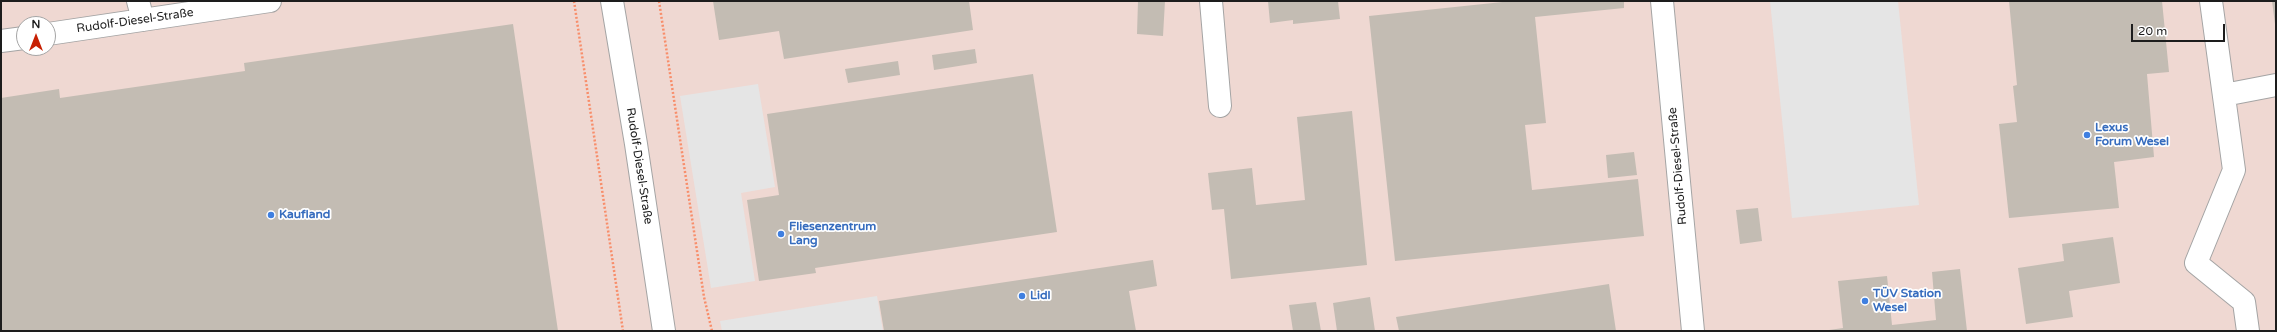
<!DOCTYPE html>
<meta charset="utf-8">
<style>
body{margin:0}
#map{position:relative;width:2277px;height:332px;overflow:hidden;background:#eeece3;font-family:"Varela Round",sans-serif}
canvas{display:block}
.frame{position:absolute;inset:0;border:2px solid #1d1d1d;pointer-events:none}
.north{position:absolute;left:16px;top:16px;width:40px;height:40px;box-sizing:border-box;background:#fff;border:1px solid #a5a5a5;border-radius:50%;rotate:0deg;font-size:11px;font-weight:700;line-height:16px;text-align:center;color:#1d1d1d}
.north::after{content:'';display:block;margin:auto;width:14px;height:18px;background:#c72003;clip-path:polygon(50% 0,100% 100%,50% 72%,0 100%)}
.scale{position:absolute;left:2131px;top:24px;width:94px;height:18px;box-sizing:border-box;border:2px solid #1d1d1d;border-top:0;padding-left:5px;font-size:12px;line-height:14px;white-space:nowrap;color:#1d1d1d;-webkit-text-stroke:3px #fff;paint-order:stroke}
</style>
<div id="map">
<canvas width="2277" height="332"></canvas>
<div class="frame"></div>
<div class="north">N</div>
<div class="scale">20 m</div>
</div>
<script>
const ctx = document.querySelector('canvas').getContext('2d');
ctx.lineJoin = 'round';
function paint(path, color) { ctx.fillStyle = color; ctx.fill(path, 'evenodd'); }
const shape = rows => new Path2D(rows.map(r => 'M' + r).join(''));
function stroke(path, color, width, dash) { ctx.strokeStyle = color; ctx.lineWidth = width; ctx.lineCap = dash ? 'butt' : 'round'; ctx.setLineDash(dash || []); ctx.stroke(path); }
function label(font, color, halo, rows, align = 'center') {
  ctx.font = font + ' "Varela Round",sans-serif'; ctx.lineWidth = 3.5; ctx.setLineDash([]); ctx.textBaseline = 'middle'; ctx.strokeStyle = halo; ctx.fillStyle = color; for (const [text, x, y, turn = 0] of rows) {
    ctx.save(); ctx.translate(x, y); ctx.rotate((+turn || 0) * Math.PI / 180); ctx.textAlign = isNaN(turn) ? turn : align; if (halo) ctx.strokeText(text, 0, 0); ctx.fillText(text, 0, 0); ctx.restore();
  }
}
paint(shape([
 [1,1,2276,1,2276,331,1,331],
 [24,24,48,24,48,48,24,48]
]), '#efd8d2');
paint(shape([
 [1770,1,1898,1,1919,205,1792,218],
 [758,84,775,187,741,193,755,281,711,288,680,96],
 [877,296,883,331,722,331,720,321]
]), '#e5e5e5');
paint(shape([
 [713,1,969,1,973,30,784,59,779,31,719,40],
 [1138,1,1165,1,1163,36,1137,34],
 [1268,1,1338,1,1340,19,1293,24,1293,20,1270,23],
 [1512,1,1624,1,1624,8,1535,17,1546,123,1525,125,1532,190,1638,179,1644,236,1395,261,1369,16],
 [2009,1,2162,1,2169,72,2147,74,2154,157,2114,162,2119,208,2009,218,1999,124,2017,122,2013,86,2017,85],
 [2272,1,2276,1,2276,24,2275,24],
 [513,24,558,331,1,331,1,98,59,89,60,98,245,71,244,63],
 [975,49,977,63,934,70,932,55],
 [898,61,900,75,848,83,845,69],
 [1033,74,1057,232,815,268,816,273,759,281,747,200,779,195,767,114],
 [1352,111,1367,265,1231,279,1224,209,1212,210,1208,173,1252,168,1256,205,1305,200,1297,117],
 [1634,152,1637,175,1608,178,1606,155],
 [1758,208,1762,241,1740,244,1736,210],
 [2113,237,2120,283,2069,291,2073,317,2026,324,2018,268,2064,261,2062,244],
 [1153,260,1157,286,1129,291,1136,331,884,331,879,301],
 [1960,269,1967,331,1822,331,1843,328,1838,281,1887,276,1892,325,1936,320,1932,272],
 [1609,284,1616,331,1399,331,1396,317],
 [1370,297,1375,331,1337,331,1333,303],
 [1316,302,1321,331,1293,331,1289,305]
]), '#c3bcb3');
const minor = shape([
 [138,1,143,20],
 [612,1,636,144,664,331],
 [1211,1,1220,106],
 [1662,1,1693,331],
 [2211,1,2234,170,2196,263,2244,302,2248,331],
 [48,34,270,1],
 [1,41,24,38],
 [2224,95,2276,85]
]);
stroke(minor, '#a4a4a4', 24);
stroke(shape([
 [574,1,623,331],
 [659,1,704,297,712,331]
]), '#f88e6b', 2.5, [2, 2]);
stroke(minor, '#fff', 22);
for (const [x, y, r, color] of [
 [2087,135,4,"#3f7fe0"],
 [271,215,4,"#3f7fe0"],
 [781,234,4,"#3f7fe0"],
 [1022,296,4,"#3f7fe0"],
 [1865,301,4,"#3f7fe0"]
]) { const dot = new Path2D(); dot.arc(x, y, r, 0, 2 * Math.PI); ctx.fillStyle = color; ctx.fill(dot); stroke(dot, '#fff', 1.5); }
label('12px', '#1d1d1d', '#fff', [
 ["Rudolf-Diesel-Straße",135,21,-8],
 ["Rudolf-Diesel-Straße",639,166,81],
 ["Rudolf-Diesel-Straße",1678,166,-95]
]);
label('bold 12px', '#366cbe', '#fff', [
 ["Lexus",2095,128],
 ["Forum Wesel",2095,142],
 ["Kaufland",279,215],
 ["Fliesenzentrum",789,227],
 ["Lang",789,241],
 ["TÜV Station",1873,294],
 ["Wesel",1873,308],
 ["Lidl",1030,296]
], 'left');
</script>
